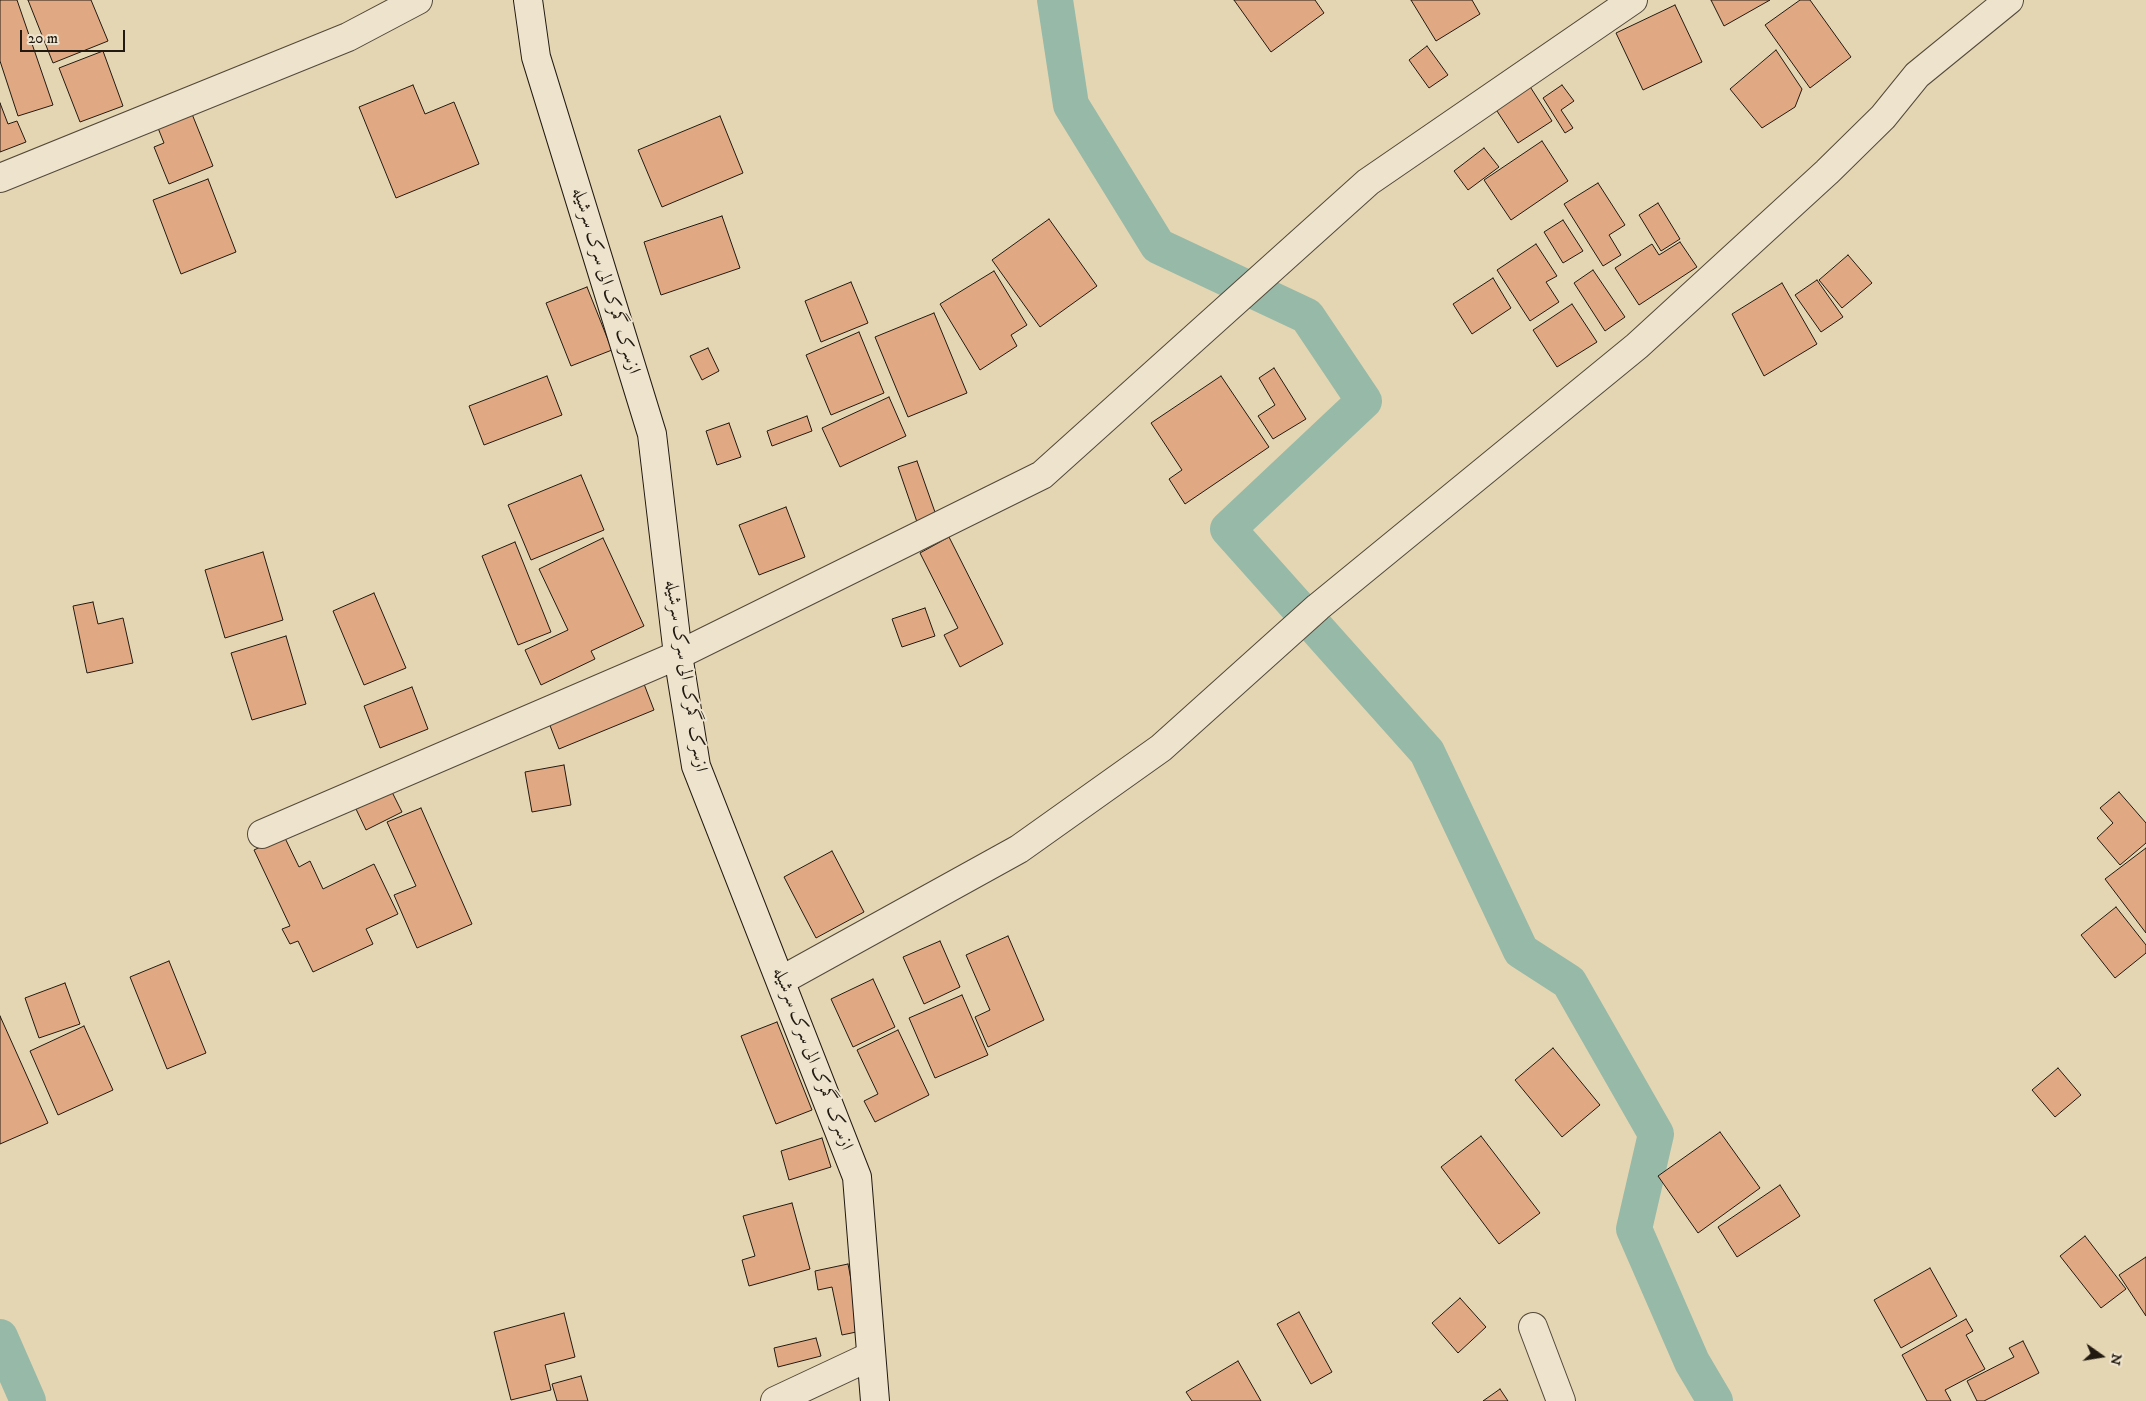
<!DOCTYPE html>
<meta charset="utf-8">
<style>
body{margin:0}
#map{position:relative;width:2146px;height:1401px;overflow:hidden;background:#e5d6b3;font-family:"IM FELL DW Pica",serif}
canvas{display:block}
.north{position:absolute;left:2076px;top:1331px;width:50px;height:50px;-webkit-text-stroke:4px #eee4ce;paint-order:stroke;rotate:103deg;font-size:14px;font-weight:700;line-height:20px;text-align:center;color:#221a11}
.north::after{content:'';display:block;margin:auto;width:18px;height:22px;background:#221a11;clip-path:polygon(50% 0,100% 100%,50% 72%,0 100%)}
.scale{position:absolute;left:20px;top:30px;width:105px;height:22px;box-sizing:border-box;border:2px solid #221a11;border-top:0;padding-left:6px;font-size:15px;line-height:18px;white-space:nowrap;color:#221a11;-webkit-text-stroke:4px #eee4ce;paint-order:stroke}
</style>
<div id="map">
<canvas width="2146" height="1401"></canvas>
<div class="north">N</div>
<div class="scale">20 m</div>
</div>
<script>
const ctx = document.querySelector('canvas').getContext('2d');
ctx.lineJoin = 'round';
const shape = rows => new Path2D(rows.map(r => 'M' + r).join(''));
function stroke(path, color, width, dash) { ctx.strokeStyle = color; ctx.lineWidth = width; ctx.lineCap = dash ? 'butt' : 'round'; ctx.setLineDash(dash || []); ctx.stroke(path); }
function paint(path, color) { ctx.fillStyle = color; ctx.fill(path, 'evenodd'); }
function label(font, color, halo, rows, align = 'center') {
  ctx.font = font + ' "IM FELL DW Pica",Amiri,serif'; ctx.lineWidth = 4; ctx.setLineDash([]); ctx.textBaseline = 'middle'; ctx.strokeStyle = halo; ctx.fillStyle = color; for (const [text, x, y, turn = 0] of rows) {
    ctx.save(); ctx.translate(x, y); ctx.rotate((+turn || 0) * Math.PI / 180); ctx.textAlign = isNaN(turn) ? turn : align; if (halo) ctx.strokeText(text, 0, 0); ctx.fillText(text, 0, 0); ctx.restore();
  }
}
stroke(shape([
 [1055,0,1071,105,1158,246,1307,316,1364,401,1228,529,1427,752,1521,951,1569,982,1656,1134,1634,1229,1692,1362,1715,1401],
 [0,1337,28,1401]
]), '#97baa8', 36);
const building = shape([
 [0,0,17,0,53,105,18,116,0,61,0,0],
 [28,0,91,0,108,41,53,63,28,0],
 [1234,0,1315,0,1324,13,1271,52,1234,0],
 [1411,0,1472,0,1480,14,1436,41,1411,0],
 [1711,0,1770,0,1724,26,1711,0],
 [1800,0,1810,0,1851,57,1810,88,1765,25,1800,0],
 [1675,5,1702,62,1643,90,1616,33,1675,5],
 [1427,46,1448,75,1429,88,1409,60,1427,46],
 [1776,50,1802,89,1795,107,1762,128,1730,89,1776,50],
 [103,51,123,106,80,122,59,68,103,51],
 [413,85,425,114,454,102,479,164,396,198,359,107,413,85],
 [1529,85,1552,121,1518,143,1495,108,1529,85],
 [1562,85,1574,101,1561,110,1573,128,1565,133,1543,98,1562,85],
 [0,103,8,124,17,121,26,142,0,152,0,103],
 [192,114,213,166,169,184,154,147,164,143,158,128,192,114],
 [720,116,743,173,662,207,638,150,720,116],
 [1542,141,1568,181,1511,220,1484,180,1542,141],
 [1484,148,1499,167,1468,190,1454,171,1484,148],
 [208,179,236,252,181,274,153,200,208,179],
 [1598,183,1625,225,1609,235,1621,255,1603,266,1564,204,1598,183],
 [1658,203,1680,239,1661,251,1639,215,1658,203],
 [722,216,740,268,661,295,644,242,722,216],
 [1049,219,1097,286,1040,327,992,260,1049,219],
 [1563,220,1583,251,1563,263,1544,232,1563,220],
 [1680,242,1697,267,1639,305,1615,268,1652,244,1659,255,1680,242],
 [1536,244,1557,276,1546,282,1559,302,1530,321,1497,270,1536,244],
 [1848,255,1872,283,1842,308,1819,280,1848,255],
 [1593,270,1625,317,1605,331,1574,283,1593,270],
 [994,271,1027,325,1011,335,1017,346,980,370,940,304,994,271],
 [1493,278,1511,308,1472,334,1453,304,1493,278],
 [1817,280,1843,317,1821,332,1795,295,1817,280],
 [851,282,868,323,821,342,805,301,851,282],
 [1782,283,1817,344,1764,376,1732,314,1782,283],
 [587,287,612,350,571,366,546,303,587,287],
 [1572,304,1597,342,1557,367,1533,330,1572,304],
 [934,313,967,393,908,417,875,337,934,313],
 [859,332,884,393,831,415,806,355,859,332],
 [708,348,719,371,702,380,690,356,708,348],
 [1274,368,1306,419,1273,439,1258,416,1275,405,1259,378,1274,368],
 [547,376,562,415,484,445,469,406,547,376],
 [1221,376,1269,447,1185,504,1169,479,1182,470,1151,423,1221,376],
 [889,397,906,436,840,467,822,428,889,397],
 [807,416,812,431,772,446,767,431,807,416],
 [729,423,741,457,717,465,706,431,729,423],
 [917,461,936,515,917,522,898,467,917,461],
 [581,475,604,530,531,560,508,505,581,475],
 [786,507,805,557,759,575,739,525,786,507],
 [949,537,1003,644,960,667,944,635,958,628,920,553,949,537],
 [603,538,644,626,591,651,595,659,541,685,525,650,568,630,539,569,603,538],
 [515,542,551,632,518,645,482,556,515,542],
 [263,552,283,620,225,638,205,570,263,552],
 [374,593,406,668,364,685,333,611,374,593],
 [93,602,98,624,123,618,133,663,87,673,73,606,93,602],
 [925,608,935,636,902,647,892,619,925,608],
 [286,636,306,704,252,720,231,653,286,636],
 [644,684,654,710,559,749,549,723,644,684],
 [412,687,428,729,380,748,364,706,412,687],
 [564,765,571,805,532,812,525,772,564,765],
 [392,792,402,812,366,830,356,809,392,792],
 [2119,792,2146,823,2146,843,2120,865,2097,838,2113,823,2100,808,2119,792],
 [421,808,472,924,417,948,394,895,416,886,387,822,421,808],
 [284,836,299,867,310,861,323,889,374,864,398,914,366,929,373,944,313,972,298,941,290,944,282,929,290,926,254,850,284,836],
 [2146,848,2146,933,2105,879,2146,848],
 [832,851,864,912,816,938,784,877,832,851],
 [2116,907,2146,945,2146,953,2115,978,2081,935,2116,907],
 [1008,936,1044,1020,988,1047,975,1017,990,1010,966,955,1008,936],
 [940,941,960,987,924,1004,903,957,940,941],
 [169,961,206,1053,167,1069,130,977,169,961],
 [873,979,895,1027,853,1047,831,999,873,979],
 [65,983,80,1024,39,1038,25,998,65,983],
 [962,995,988,1055,935,1078,909,1018,962,995],
 [0,1016,48,1123,0,1144,0,1016],
 [777,1022,812,1110,776,1124,741,1036,777,1022],
 [84,1026,113,1090,58,1115,30,1051,84,1026],
 [898,1030,929,1095,875,1122,864,1101,878,1094,857,1050,898,1030],
 [1553,1048,1600,1105,1562,1137,1515,1080,1553,1048],
 [2058,1068,2081,1095,2055,1117,2032,1090,2058,1068],
 [1720,1132,1760,1188,1698,1233,1658,1176,1720,1132],
 [1481,1136,1540,1213,1499,1244,1441,1167,1481,1136],
 [822,1138,831,1167,789,1180,781,1151,822,1138],
 [1780,1185,1800,1216,1737,1257,1718,1227,1780,1185],
 [792,1203,810,1269,749,1286,742,1260,755,1256,743,1216,792,1203],
 [2085,1236,2126,1289,2101,1308,2060,1256,2085,1236],
 [2146,1257,2146,1316,2119,1275,2146,1257],
 [848,1264,861,1331,842,1335,832,1287,818,1290,815,1271,848,1264],
 [1930,1268,1957,1316,1901,1348,1874,1300,1930,1268],
 [1460,1298,1486,1327,1458,1353,1432,1323,1460,1298],
 [1299,1312,1332,1372,1311,1384,1277,1324,1299,1312],
 [564,1313,575,1357,545,1365,551,1390,511,1400,494,1332,564,1313],
 [1966,1319,1973,1331,1966,1335,1985,1369,1945,1390,1951,1401,1927,1401,1902,1355,1966,1319],
 [816,1338,821,1356,778,1367,774,1348,816,1338],
 [2023,1341,2039,1373,1984,1401,1977,1401,1967,1381,2014,1357,2009,1348,2023,1341],
 [1238,1361,1261,1401,1192,1401,1186,1392,1238,1361],
 [581,1376,588,1401,557,1401,552,1384,581,1376],
 [1500,1389,1508,1401,1483,1401,1500,1389]
]);
paint(building, '#e1a983');
stroke(building, '#221a11', 1);
const street = shape([
 [0,178,348,37,418,0],
 [262,834,678,655,1042,475,1368,182,1633,0],
 [782,980,1019,849,1161,748,1318,607,1637,346,1827,172,1883,117,1917,75,2009,0],
 [1533,1327,1561,1401],
 [775,1401,871,1356]
]);
const secondary = shape([
 [528,0,536,57,652,434,678,655,696,766,857,1177,875,1401]
]);
stroke(street, '#53493a', 30);
stroke(secondary, '#221a11', 30);
stroke(street, '#eee4ce', 28);
stroke(secondary, '#eee4ce', 28);
label('18px', '#221a11', '#eee4ce', [
 ["ازسرک گمرک الی سرک سرشیله",605,281,73],
 ["ازسرک گمرک الی سرک سرشیله",685,676,81],
 ["ازسرک گمرک الی سرک سرشیله",812,1059,69]
]);
</script>
